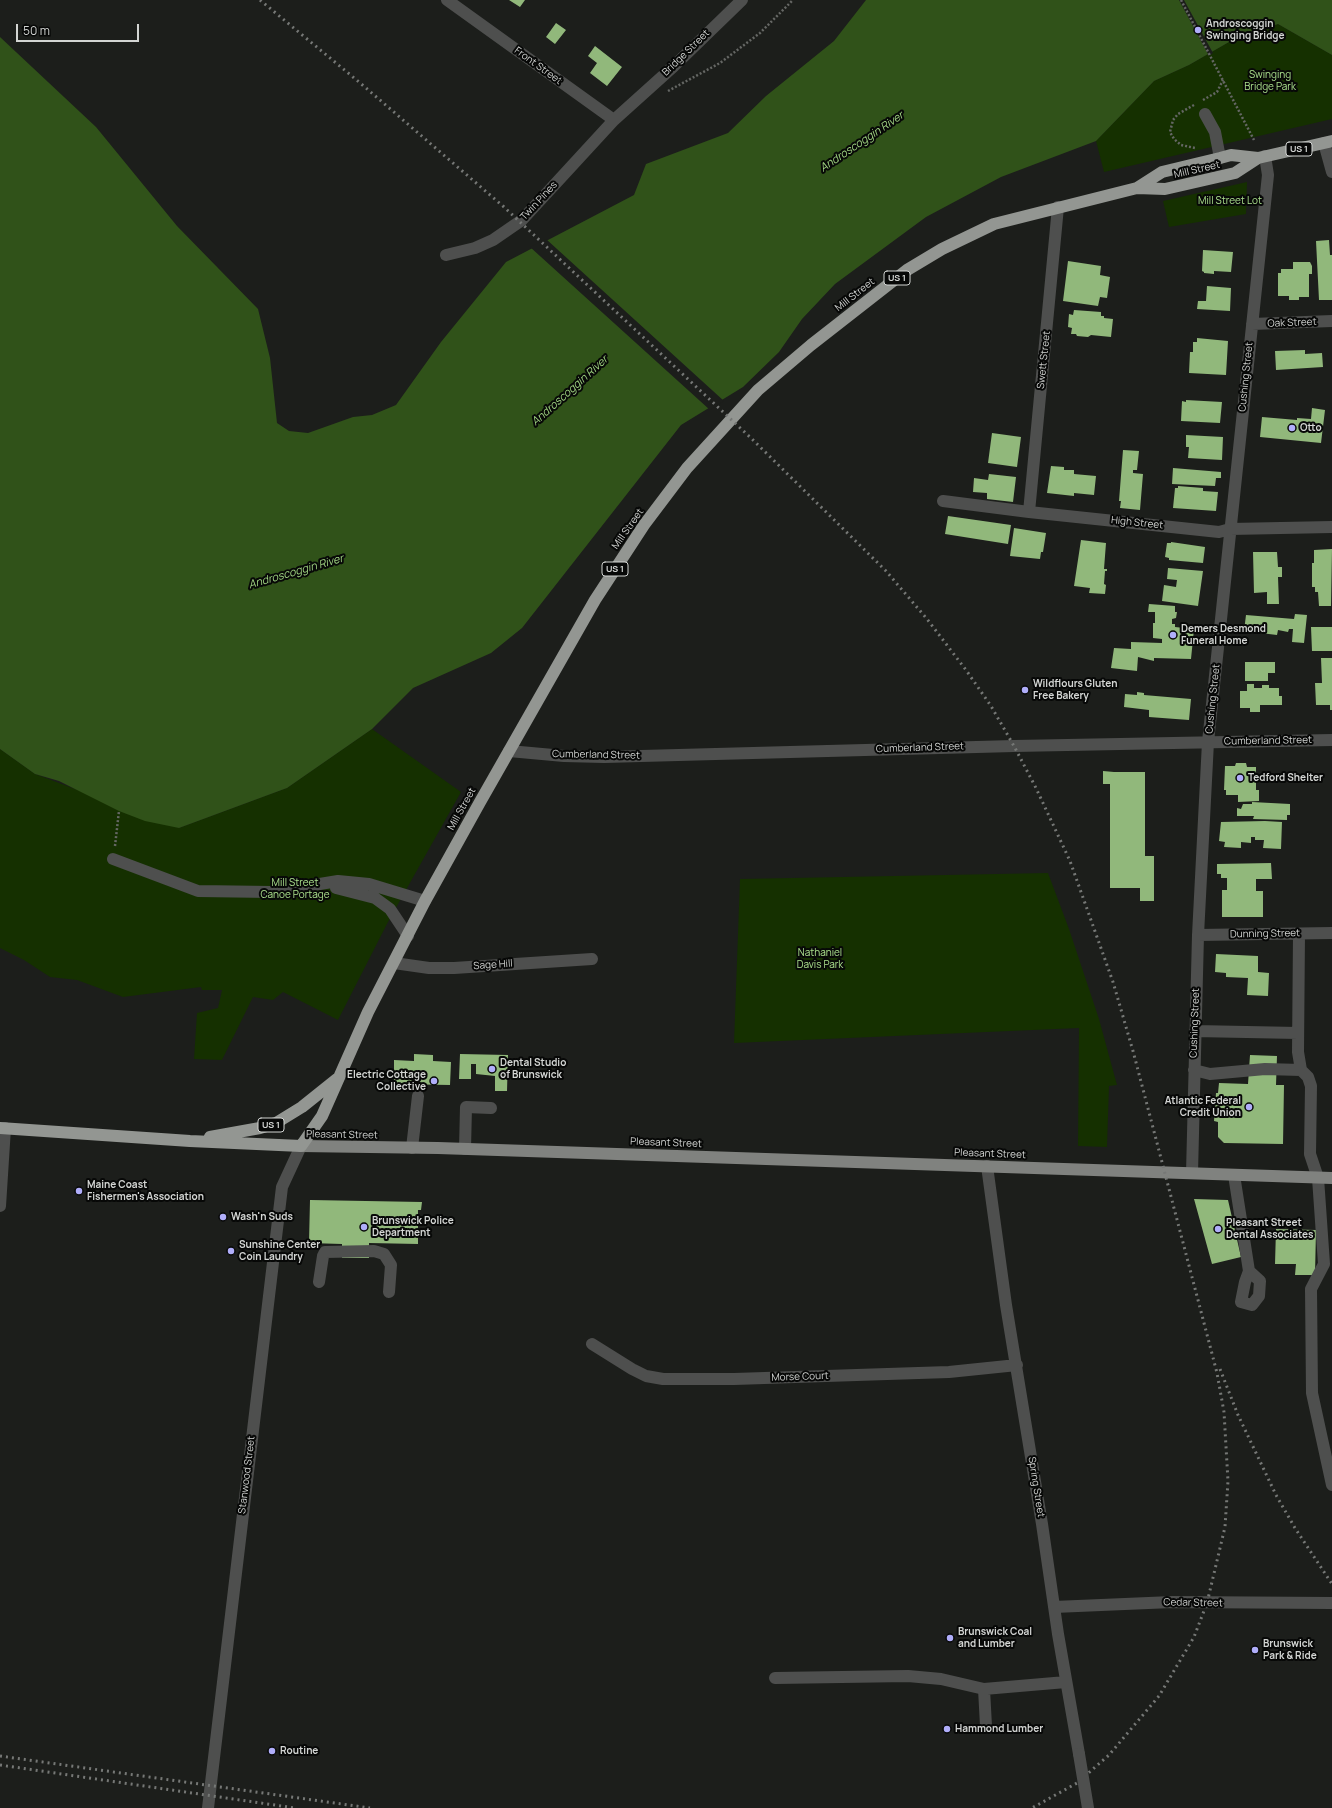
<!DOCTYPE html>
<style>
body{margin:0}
#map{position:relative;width:1332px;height:1808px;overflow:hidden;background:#1c1e1b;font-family:Manrope,sans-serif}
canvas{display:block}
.scale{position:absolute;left:16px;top:24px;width:123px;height:18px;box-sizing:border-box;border:2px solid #d3d5d3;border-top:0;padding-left:5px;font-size:12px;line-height:14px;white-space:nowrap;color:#d3d5d3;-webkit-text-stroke:3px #070807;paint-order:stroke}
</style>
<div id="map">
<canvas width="1332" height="1808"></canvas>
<div class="scale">50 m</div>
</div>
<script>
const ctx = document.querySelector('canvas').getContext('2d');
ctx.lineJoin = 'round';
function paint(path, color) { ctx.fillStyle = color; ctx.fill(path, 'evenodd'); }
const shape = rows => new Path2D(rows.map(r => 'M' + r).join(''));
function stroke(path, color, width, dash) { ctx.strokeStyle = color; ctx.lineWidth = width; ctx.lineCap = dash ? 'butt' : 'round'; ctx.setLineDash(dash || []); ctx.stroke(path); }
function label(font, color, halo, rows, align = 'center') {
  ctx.font = font + ' Manrope,sans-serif'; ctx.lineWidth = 4; ctx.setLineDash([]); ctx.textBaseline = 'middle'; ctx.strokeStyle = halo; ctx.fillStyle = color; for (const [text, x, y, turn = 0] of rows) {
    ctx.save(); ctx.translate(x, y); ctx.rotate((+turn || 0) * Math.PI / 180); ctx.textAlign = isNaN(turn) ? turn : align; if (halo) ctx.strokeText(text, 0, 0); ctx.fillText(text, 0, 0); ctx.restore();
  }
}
paint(shape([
 [1278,24,1332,55,1332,119,1104,172,1096,141,1154,81,1189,65,1236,38],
 [1247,182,1246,214,1169,227,1163,201],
 [372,729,461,792,388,922,338,1020,283,992,273,1000,253,997,222,1060,194,1059,197,1013,218,1008,222,990,202,990,201,987,123,997,77,980,50,977,24,960,0,948,0,749,35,774,179,828,287,788],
 [1048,873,1069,929,1099,1019,1117,1085,1109,1086,1107,1147,1078,1146,1079,1028,734,1043,740,879]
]), '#153000');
paint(shape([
 [866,0,1332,0,1332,55,1278,24,1236,38,1189,65,1154,81,1096,141,1001,177,926,217,835,284,802,319,779,352,743,387,681,425,522,628,491,653,413,688,372,729,287,788,179,828,145,821,119,811,59,781,35,774,0,749,0,37,96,127,177,226,258,309,270,358,277,423,289,431,308,433,353,417,372,415,396,405,441,342,506,262,634,195,646,164,728,133,766,96,834,41]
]), '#305219');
paint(shape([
 [1179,0,1184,0,1213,53,1209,56],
 [546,239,724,401,710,410,530,247]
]), '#1c1e1b');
paint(shape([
 [509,0,525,0,520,7],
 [556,23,566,30,555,44,546,37],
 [595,46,622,67,607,86,590,73,597,63,588,56],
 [1329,240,1330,255,1332,255,1332,300,1319,300,1316,241],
 [1203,250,1233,252,1231,272,1214,271,1214,274,1204,273,1204,272,1202,271],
 [1068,261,1101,266,1100,275,1110,277,1107,298,1100,297,1098,306,1063,301],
 [1293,262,1310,262,1312,266,1312,274,1309,274,1309,297,1299,297,1299,300,1289,300,1289,296,1278,296,1278,273,1281,273,1281,269,1293,269],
 [1207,286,1231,288,1230,311,1197,309,1198,301,1206,301],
 [1074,310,1101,312,1101,316,1104,316,1104,318,1113,319,1111,337,1091,335,1088,337,1077,336,1076,334,1071,334,1072,328,1068,327,1069,314,1073,315],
 [1197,338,1228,341,1226,375,1189,373,1190,352,1193,352,1193,342,1197,342],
 [1305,350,1305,354,1322,353,1323,367,1276,370,1275,351],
 [1186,400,1222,402,1220,423,1181,421,1182,401,1186,402],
 [1312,408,1325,410,1321,443,1260,437,1262,417,1297,420,1297,418,1311,419],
 [992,433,1021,437,1017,467,988,463],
 [1186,435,1223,437,1222,460,1188,458,1189,447,1186,447],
 [1123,450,1139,451,1137,470,1133,470,1133,473,1143,474,1140,510,1120,508,1121,501,1119,501],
 [1051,466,1064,467,1064,470,1074,470,1074,474,1096,476,1094,495,1074,493,1074,496,1047,493],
 [1173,468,1221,472,1221,478,1216,478,1215,486,1172,484],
 [989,474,1016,477,1013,502,987,499,987,493,973,492,974,478,988,480],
 [1178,486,1203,488,1203,491,1218,492,1216,511,1173,508,1175,488,1178,488],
 [948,516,1011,525,1008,544,945,534],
 [1014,528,1046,533,1043,552,1041,552,1040,559,1010,556],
 [1081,540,1106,543,1104,569,1107,569,1107,571,1105,571,1104,584,1106,585,1105,594,1089,593,1090,588,1074,586],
 [1171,542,1205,547,1203,563,1169,560,1169,558,1165,557,1167,543,1171,543],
 [1332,549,1331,606,1319,606,1318,592,1315,592,1315,587,1312,587,1312,563,1314,563,1314,550],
 [1253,552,1277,552,1278,567,1282,567,1282,577,1278,577,1279,604,1267,604,1267,592,1254,593],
 [1168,568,1203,571,1198,606,1162,601,1164,585,1176,587,1177,580,1167,579],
 [1149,604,1175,606,1175,612,1177,612,1176,618,1172,619,1172,624,1175,624,1175,627,1194,629,1191,659,1154,658,1154,661,1138,657,1137,671,1111,668,1114,648,1131,649,1131,642,1162,643,1162,639,1153,638,1153,623,1155,623,1155,612,1148,612],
 [1295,614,1307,615,1304,643,1292,642,1293,629,1289,629,1288,632,1278,630,1277,635,1244,631,1246,615,1294,619],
 [1311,627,1332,627,1332,651,1312,651],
 [1321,658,1332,658,1332,710,1330,710,1330,705,1316,705,1315,683,1322,683],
 [1245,662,1275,662,1275,673,1268,673,1268,681,1245,681],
 [1247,684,1254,684,1254,688,1262,688,1262,685,1269,685,1269,688,1279,688,1279,696,1282,696,1282,705,1260,705,1260,712,1250,712,1250,708,1240,708,1240,691,1247,691],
 [1137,692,1144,693,1144,695,1191,699,1189,720,1149,717,1149,710,1124,707,1125,694,1137,695],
 [1236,763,1246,763,1247,767,1256,767,1256,790,1259,790,1259,801,1238,802,1238,795,1226,795,1226,790,1224,790,1225,766,1235,766],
 [1103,771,1114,772,1145,772,1145,856,1154,856,1154,901,1140,901,1140,888,1110,888,1110,784,1103,784],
 [1252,802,1290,804,1290,815,1287,815,1287,820,1253,819,1254,816,1237,816,1237,808,1241,809,1243,804,1252,804],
 [1265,821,1282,822,1281,849,1263,848,1264,840,1255,840,1255,837,1251,837,1251,843,1241,842,1241,848,1224,847,1225,842,1219,841,1221,822],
 [1271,863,1272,879,1256,879,1256,891,1263,891,1263,917,1222,917,1222,890,1227,890,1227,878,1221,878,1221,874,1217,874,1217,864],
 [1216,954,1258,956,1258,972,1269,973,1268,996,1247,995,1248,978,1226,977,1226,973,1215,972],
 [414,1054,433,1055,433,1061,451,1062,450,1085,394,1084,394,1060,414,1061],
 [460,1054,508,1055,507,1091,495,1091,495,1076,476,1074,476,1064,471,1064,471,1079,459,1079],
 [1250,1055,1277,1056,1276,1085,1284,1085,1283,1144,1224,1143,1218,1137,1218,1122,1214,1121,1216,1093,1218,1093,1219,1083,1248,1084],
 [1194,1199,1228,1200,1241,1257,1212,1264],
 [310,1200,422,1202,421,1210,418,1210,418,1244,369,1243,369,1258,342,1258,342,1244,309,1243],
 [1276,1229,1316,1230,1315,1275,1295,1275,1296,1264,1275,1264]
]), '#91b87b');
stroke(shape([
 [1181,0,1254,140],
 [668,91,720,63,760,33,793,0],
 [1203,100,1217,92,1223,80],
 [1194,105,1178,114,1173,120,1170,132,1174,139,1181,145,1195,148],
 [115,846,119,811]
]), '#656764', 2.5, [2, 2]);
stroke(shape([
 [447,0,614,120,674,66,742,0],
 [1205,114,1215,132,1220,158],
 [1324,143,1332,172],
 [446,255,475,248,493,240,522,220,614,120],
 [1252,324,1332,321],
 [943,501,1029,512,1219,532,1230,529,1332,527],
 [1029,512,1058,207],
 [509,751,564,756,604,757,1014,746,1332,740],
 [113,859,198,891,271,892,338,881,369,884,425,901],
 [336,888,375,898,390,909,408,936],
 [1299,934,1298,1052,1301,1070],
 [1198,935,1332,933],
 [394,963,429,968,454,968,592,959],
 [1195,1031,1298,1033],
 [1194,1070,1210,1074,1265,1069,1301,1070,1308,1077,1311,1086,1310,1154,1318,1178,1324,1264,1311,1289,1312,1393,1332,1485],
 [412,1148,418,1096],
 [465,1149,466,1107,491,1108],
 [987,1166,1006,1305,1042,1524,1058,1634,1079,1754],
 [1192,1173,1198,935,1208,742,1268,175,1265,156],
 [1234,1175,1249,1271,1245,1282,1241,1302,1252,1305,1259,1296,1260,1281,1249,1271],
 [0,1206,5,1128],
 [319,1282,323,1256,325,1252,374,1251,384,1254,391,1265,389,1292],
 [592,1344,632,1369,646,1376,663,1379,734,1379,949,1372,1017,1365],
 [1054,1607,1172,1602,1332,1603],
 [775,1678,908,1676,941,1679,984,1689,1066,1682],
 [984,1689,986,1726],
 [208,1808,282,1187,301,1146]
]), '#4e4f4e', 12);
stroke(shape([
 [301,1146,438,1148,1332,1178]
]), '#80827f', 12);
stroke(shape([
 [1137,188,1165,189,1235,173,1258,158],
 [0,1128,190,1141,301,1146,322,1116,368,1012,425,901,480,802,595,600,644,525,687,468,758,390,811,345,907,270,942,249,994,224,1137,188,1162,172,1220,158,1231,155,1258,158,1332,141],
 [210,1137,260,1128,276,1123,302,1107,337,1079]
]), '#939692', 12);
stroke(shape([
 [260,0,359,82,504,207,752,439,886,571,927,619,966,670,991,706,1014,746,1036,788,1070,861,1113,982,1133,1051,1204,1323,1217,1373,1224,1412,1228,1481,1225,1527,1207,1603,1194,1637,1159,1696,1109,1755,1077,1783,1032,1808],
 [1220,1369,1238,1415,1276,1495,1295,1528,1332,1584],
 [0,1756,370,1808],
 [0,1765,295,1808]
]), '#767876', 3, [2, 4]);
stroke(shape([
 [1079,1754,1088,1808]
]), '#4e4f4e', 12);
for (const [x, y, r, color] of [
 [1198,30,4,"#b0aefa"],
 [1292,428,4,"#b0aefa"],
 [1173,635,4,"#b0aefa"],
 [1025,690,4,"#b0aefa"],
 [1240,778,4,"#b0aefa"],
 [492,1069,4,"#b0aefa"],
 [434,1081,4,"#b0aefa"],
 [1249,1107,4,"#b0aefa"],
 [79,1191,4,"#b0aefa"],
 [223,1217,4,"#b0aefa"],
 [364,1227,4,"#b0aefa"],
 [1218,1229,4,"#b0aefa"],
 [231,1251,4,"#b0aefa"],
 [950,1638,4,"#b0aefa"],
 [1255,1650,4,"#b0aefa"],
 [947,1729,4,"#b0aefa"],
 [272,1751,4,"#b0aefa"]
]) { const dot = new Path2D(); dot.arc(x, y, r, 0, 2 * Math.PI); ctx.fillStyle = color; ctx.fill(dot); stroke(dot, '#070807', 1.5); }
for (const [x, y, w] of [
 [1299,149,26],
 [897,278,26],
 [615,569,26],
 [271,1125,26]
]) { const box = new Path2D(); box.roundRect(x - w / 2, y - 7, w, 14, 3); ctx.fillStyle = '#070807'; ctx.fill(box); stroke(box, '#d3d5d3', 1); }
label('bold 9px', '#d3d5d3', null, [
 ["US 1",1299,149],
 ["US 1",897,278],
 ["US 1",615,569],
 ["US 1",271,1125]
]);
label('bold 10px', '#d3d5d3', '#070807', [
 ["Androscoggin",1206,24],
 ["Swinging Bridge",1206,36],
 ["Otto",1300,428],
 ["Demers Desmond",1181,629],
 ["Funeral Home",1181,641],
 ["Wildflours Gluten",1033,684],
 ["Free Bakery",1033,696],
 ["Tedford Shelter",1248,778],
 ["Dental Studio",500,1063],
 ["of Brunswick",500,1075],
 ["Electric Cottage",426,1075,"right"],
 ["Collective",426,1087,"right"],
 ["Atlantic Federal",1241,1101,"right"],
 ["Credit Union",1241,1113,"right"],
 ["Maine Coast",87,1185],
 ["Fishermen's Association",87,1197],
 ["Wash'n Suds",231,1217],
 ["Brunswick Police",372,1221],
 ["Department",372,1233],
 ["Pleasant Street",1226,1223],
 ["Dental Associates",1226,1235],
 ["Sunshine Center",239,1245],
 ["Coin Laundry",239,1257],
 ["Brunswick Coal",958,1632],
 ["and Lumber",958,1644],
 ["Brunswick",1263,1644],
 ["Park & Ride",1263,1656],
 ["Hammond Lumber",955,1729],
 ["Routine",280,1751]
], 'left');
label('10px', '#d3d5d3', '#070807', [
 ["Bridge Street",686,53,-44],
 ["Front Street",538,66,36],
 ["Mill Street",1197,170,-13],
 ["Twin Pines",539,201,-47],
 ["Mill Street",855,295,-38],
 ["Oak Street",1292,323,-2],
 ["Swett Street",1044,360,-84],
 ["Cushing Street",1246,377,-84],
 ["High Street",1137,523,6],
 ["Mill Street",628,529,-55],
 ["Cushing Street",1213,699,-84],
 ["Cumberland Street",1268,741,-1],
 ["Cumberland Street",920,748,-2],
 ["Cumberland Street",596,755,1],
 ["Mill Street",462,809,-61],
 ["Dunning Street",1265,934,-1],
 ["Sage Hill",493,965,-4],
 ["Cushing Street",1195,1023,-88],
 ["Pleasant Street",342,1135,1],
 ["Pleasant Street",666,1143,2],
 ["Pleasant Street",990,1154,2],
 ["Morse Court",800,1377,-2],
 ["Stanwood Street",247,1475,-83],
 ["Spring Street",1036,1487,81],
 ["Cedar Street",1193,1603,1]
]);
label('10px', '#abe08d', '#070807', [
 ["Swinging",1270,75],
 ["Bridge Park",1270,87],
 ["Mill Street Lot",1230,201],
 ["Mill Street",295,883],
 ["Canoe Portage",295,895],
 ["Nathaniel",820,953],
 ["Davis Park",820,965]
]);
label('italic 11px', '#a1d583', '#070807', [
 ["Androscoggin River",862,142,-34],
 ["Androscoggin River",570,391,-42],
 ["Androscoggin River",296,572,-16]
]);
</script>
